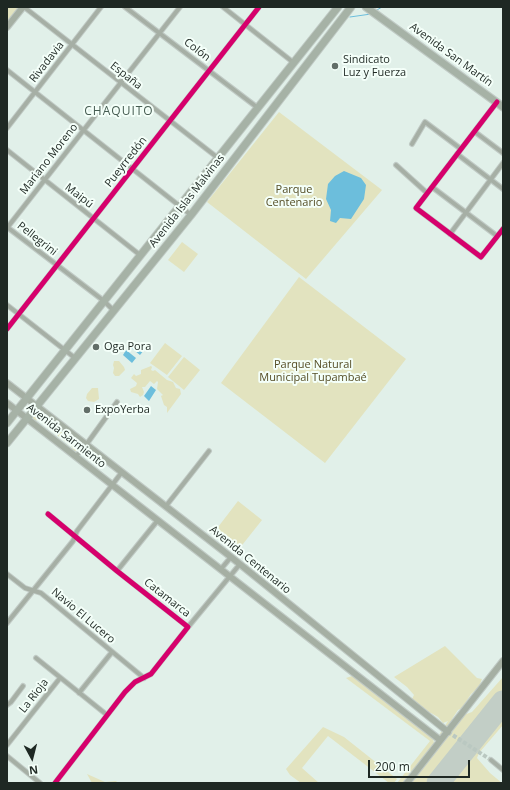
<!DOCTYPE html>
<meta charset="utf-8">
<style>
body{margin:0}
#map{position:relative;width:510px;height:790px;overflow:hidden;background:#e1f0e9;font-family:"Open Sans",sans-serif}
canvas{display:block}
.frame{position:absolute;inset:0;border:8px solid #1e2823;pointer-events:none}
.north{position:absolute;left:12px;top:738px;width:40px;height:40px;-webkit-text-stroke:3px #f4fff9;paint-order:stroke;rotate:173deg;font-size:11px;font-weight:700;line-height:16px;text-align:center;color:#1e2823}
.north::after{content:'';display:block;margin:auto;width:14px;height:18px;background:#1e2823;clip-path:polygon(50% 0,100% 100%,50% 72%,0 100%)}
.scale{position:absolute;left:368px;top:760px;width:102px;height:18px;box-sizing:border-box;border:2px solid #1e2823;border-top:0;padding-left:5px;font-size:12px;line-height:14px;white-space:nowrap;color:#1e2823;-webkit-text-stroke:3px #f4fff9;paint-order:stroke}
</style>
<div id="map">
<canvas width="510" height="790"></canvas>
<div class="frame"></div>
<div class="north">N</div>
<div class="scale">200 m</div>
</div>
<script>
const ctx = document.querySelector('canvas').getContext('2d');
ctx.lineJoin = 'round';
function paint(path, color) { ctx.fillStyle = color; ctx.fill(path, 'evenodd'); }
const shape = rows => new Path2D(rows.map(r => 'M' + r).join(''));
function stroke(path, color, width, dash) { ctx.strokeStyle = color; ctx.lineWidth = width; ctx.lineCap = dash ? 'butt' : 'round'; ctx.setLineDash(dash || []); ctx.stroke(path); }
function label(font, color, halo, rows, align = 'center') {
  ctx.font = font + ' "Open Sans",sans-serif'; ctx.lineWidth = 4; ctx.setLineDash([]); ctx.textBaseline = 'middle'; ctx.strokeStyle = halo; ctx.fillStyle = color; for (const [text, x, y, turn = 0] of rows) {
    ctx.save(); ctx.translate(x, y); ctx.rotate((+turn || 0) * Math.PI / 180); ctx.textAlign = isNaN(turn) ? turn : align; if (halo) ctx.strokeText(text, 0, 0); ctx.fillText(text, 0, 0); ctx.restore();
  }
}
paint(shape([
 [7,7,24,7,7,29],
 [279,112,382,190,306,279,207,202],
 [182,242,198,254,184,272,168,260],
 [299,277,406,359,325,463,221,383],
 [165,343,182,356,167,375,150,363],
 [184,357,200,370,184,390,168,377],
 [114,361,119,361,124,367,125,370,119,376,115,376,113,373,114,368,113,365],
 [151,366,152,367,151,370,153,371,155,370,167,380,173,382,176,388,180,389,181,394,167,413,167,407,164,405,161,396,163,395,157,389,158,382,157,381,154,384,150,381,145,387,142,387,144,392,143,395,140,397,138,394,131,392,130,389,136,386,137,383,131,378,134,374,136,376,141,374,141,370],
 [92,388,98,388,99,399,94,402,88,401,86,398,87,394],
 [37,412,39,412,41,416,75,443,78,443,80,444,79,449,74,452,73,451,72,447,38,420,34,421,32,417],
 [238,501,262,520,239,549,215,531],
 [445,646,477,678,482,679,480,684,477,689,471,694,462,708,458,710,452,719,472,712,503,677,503,725,479,753,477,758,490,773,502,783,397,783,430,741,346,678,352,676,433,739,434,743,448,721,443,723,438,717,431,713,421,710,411,701,414,695,407,687,394,677],
 [323,727,344,737,397,779,394,783,389,783,328,736,302,768,319,783,301,783,290,775,286,769],
 [87,774,105,782,116,781,118,783,92,783]
]), '#e2e3bf');
paint(shape([
 [344,171,361,178,366,185,364,199,351,219,340,218,336,223,330,221,331,210,326,199,328,184,335,176],
 [134,343,144,350,140,355,130,347],
 [126,350,136,358,132,363,123,355],
 [151,386,156,390,149,401,144,396]
]), '#6cbedc');
stroke(shape([
 [377,10,382,7],
 [350,17,371,14]
]), '#6cbedc', 1);
stroke(shape([
 [438,783,503,702]
]), '#c2cec6', 23);
stroke(shape([
 [448,732,491,760]
]), '#bac8c1', 4, [4, 2]);
const street = shape([
 [24,7,218,158],
 [125,7,258,108],
 [223,7,294,63],
 [7,70,191,215],
 [497,102,416,208,481,257,503,229],
 [7,128,101,7],
 [475,132,503,153],
 [412,144,425,122,461,149],
 [7,150,140,255],
 [457,154,503,189],
 [396,165,427,193],
 [432,187,497,236],
 [7,227,104,301,113,310],
 [7,228,180,7],
 [450,234,503,163],
 [7,305,75,358],
 [7,329,259,7],
 [76,456,86,445,117,402],
 [166,506,209,451],
 [48,514,117,571,188,627,151,674,135,682,125,692,55,783],
 [221,569,231,557],
 [117,571,158,520],
 [7,574,25,588,41,593,144,678],
 [7,623,73,541,77,531,122,472],
 [188,627,240,564],
 [36,658,107,715],
 [79,693,112,652],
 [7,705,11,702,23,686],
 [7,745,60,678],
 [7,756,40,783],
 [491,760,503,770]
]);
const secondary = shape([
 [7,27,23,7],
 [7,383,231,557,448,732],
 [7,403,440,740],
 [407,783,503,661]
]);
const primary = shape([
 [366,7,503,107],
 [7,423,338,7],
 [7,443,191,215,351,7]
]);
stroke(street, '#c0cac5', 6);
stroke(secondary, '#c0cac5', 8);
stroke(primary, '#c0cac5', 9);
stroke(street, '#a6afa5', 4);
stroke(secondary, '#a5afa3', 6);
stroke(primary, '#a6b2a6', 7);
stroke(shape([
 [497,102,416,208,481,257,503,229],
 [7,329,259,7],
 [48,514,117,571,188,627,151,674,135,682,125,692,55,783]
]), '#d6006c', 5);
for (const [x, y, r, color] of [
 [335,66,4,"#626e68"],
 [96,347,4,"#626e68"],
 [87,410,4,"#626e68"]
]) { const dot = new Path2D(); dot.arc(x, y, r, 0, 2 * Math.PI); ctx.fillStyle = color; ctx.fill(dot); stroke(dot, '#f4fff9', 1.5); }
label('11px', '#1e2823', '#f4fff9', [
 ["Colón",197,50,37],
 ["Avenida San Martín",451,55,36],
 ["Rivadavia",47,62,-52],
 ["España",126,76,38],
 ["Mariano Moreno",49,159,-52],
 ["Pueyrredón",126,162,-52],
 ["Maipú",79,196,38],
 ["Avenida Islas Malvinas",187,201,-52],
 ["Pellegrini",37,239,38],
 ["Avenida Sarmiento",66,436,38],
 ["Avenida Centenario",250,560,39],
 ["Catamarca",167,598,38],
 ["Navio El Lucero",83,616,40],
 ["La Rioja",34,696,-52]
]);
label('11px', '#1e2823', '#f4fff9', [
 ["Sindicato",343,60],
 ["Luz y Fuerza",343,73],
 ["Oga Pora",104,347],
 ["ExpoYerba",95,410]
], 'left');
label('11px', '#554e26', '#f4fff9', [
 ["Parque",294,190],
 ["Centenario",294,203],
 ["Parque Natural",313,365],
 ["Municipal Tupambaé",313,378]
]);
ctx.letterSpacing = '1px';
label('12px', '#465d52', '#f4fff9', [
 ["CHAQUITO",119,112]
]);
ctx.letterSpacing = '0px';
</script>
